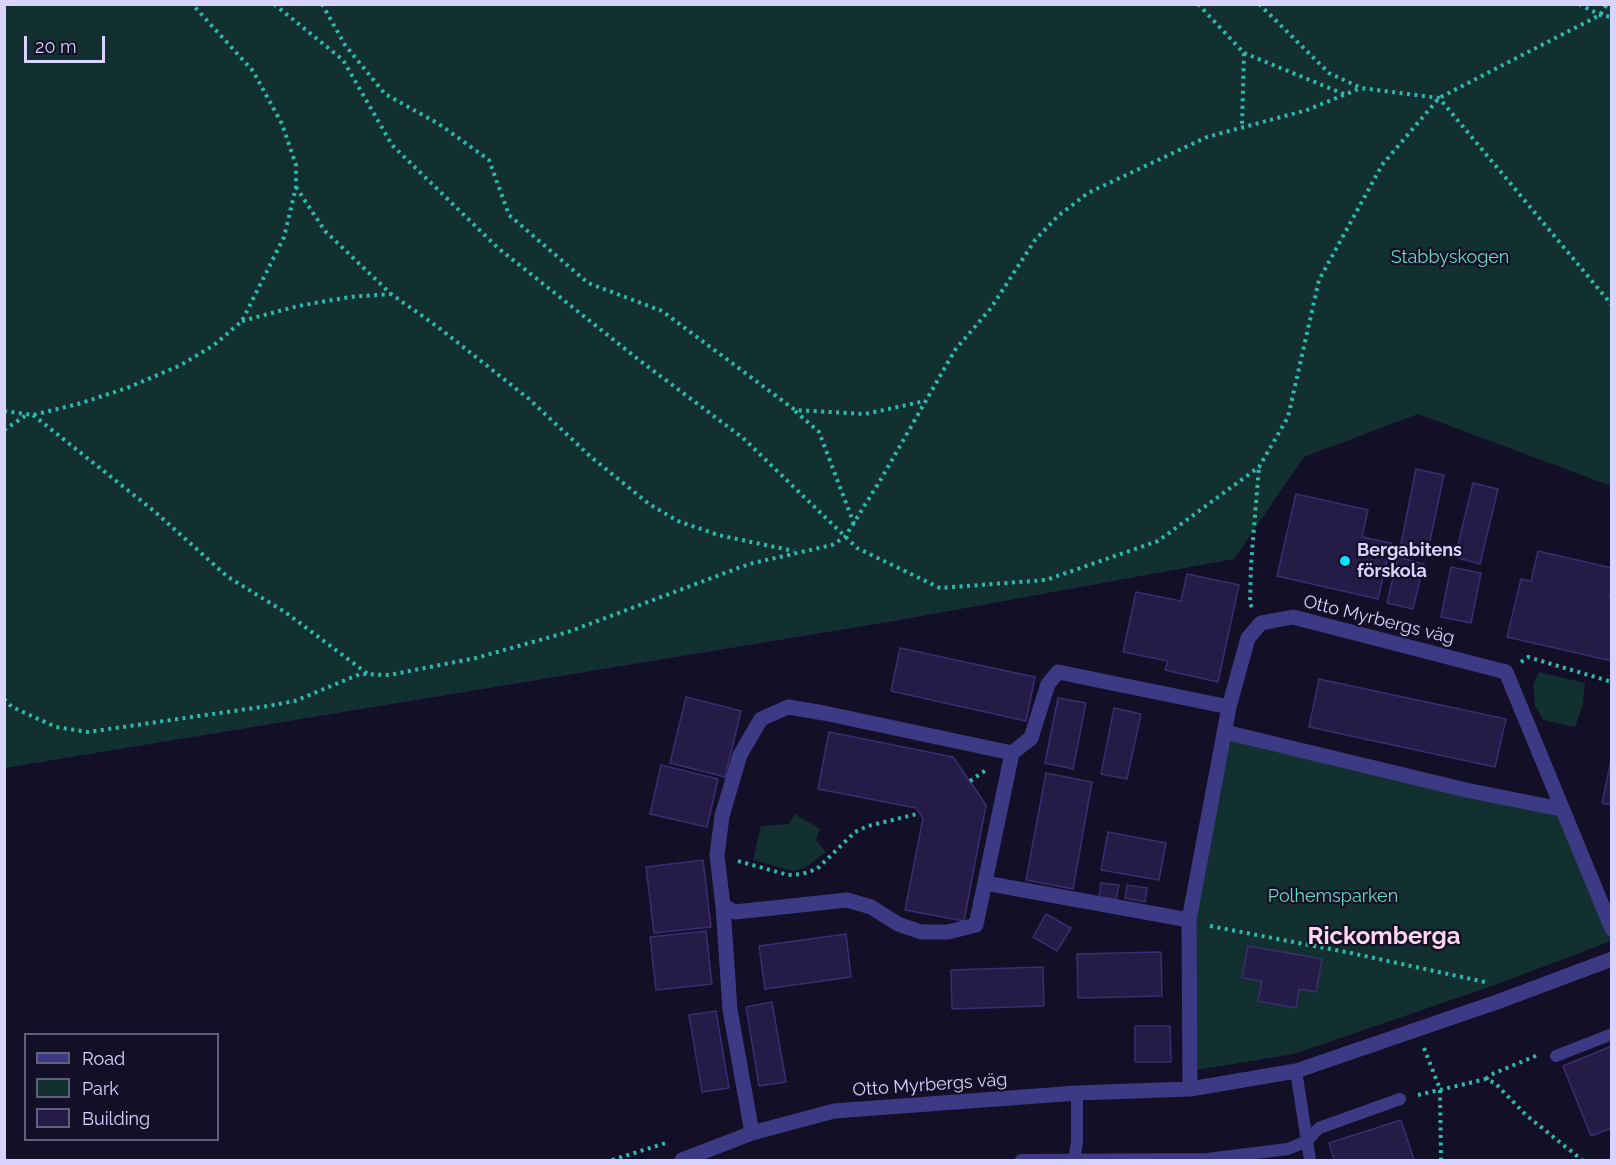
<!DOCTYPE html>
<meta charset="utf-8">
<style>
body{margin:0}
#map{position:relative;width:1616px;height:1165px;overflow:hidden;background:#130f26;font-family:Raleway,sans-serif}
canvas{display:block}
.frame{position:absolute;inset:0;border:6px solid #d9d4ff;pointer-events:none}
.legend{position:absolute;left:24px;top:1033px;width:195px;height:108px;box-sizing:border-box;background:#130f26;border:2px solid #625e7d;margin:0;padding:8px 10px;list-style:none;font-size:18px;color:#d9d4ff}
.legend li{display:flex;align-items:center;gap:12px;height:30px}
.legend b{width:30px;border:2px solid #625e7d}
.scale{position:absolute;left:24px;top:36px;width:81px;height:27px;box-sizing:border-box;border:3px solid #d9d4ff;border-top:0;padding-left:8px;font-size:18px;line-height:21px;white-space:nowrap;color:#d9d4ff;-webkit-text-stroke:4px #130f26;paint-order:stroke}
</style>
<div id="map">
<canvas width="1616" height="1165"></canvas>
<div class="frame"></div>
<ul class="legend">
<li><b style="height:8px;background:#3d3a85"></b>Road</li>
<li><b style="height:16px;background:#12302f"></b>Park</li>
<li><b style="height:16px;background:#241b47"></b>Building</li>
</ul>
<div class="scale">20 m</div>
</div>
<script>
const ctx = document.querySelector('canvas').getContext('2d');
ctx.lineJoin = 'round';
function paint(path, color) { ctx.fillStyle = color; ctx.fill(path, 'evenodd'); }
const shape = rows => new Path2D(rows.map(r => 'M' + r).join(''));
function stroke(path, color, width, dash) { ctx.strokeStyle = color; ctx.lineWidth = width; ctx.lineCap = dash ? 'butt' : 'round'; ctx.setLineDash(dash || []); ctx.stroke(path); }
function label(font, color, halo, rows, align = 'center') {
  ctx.font = font + ' Raleway,sans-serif'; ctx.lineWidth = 4.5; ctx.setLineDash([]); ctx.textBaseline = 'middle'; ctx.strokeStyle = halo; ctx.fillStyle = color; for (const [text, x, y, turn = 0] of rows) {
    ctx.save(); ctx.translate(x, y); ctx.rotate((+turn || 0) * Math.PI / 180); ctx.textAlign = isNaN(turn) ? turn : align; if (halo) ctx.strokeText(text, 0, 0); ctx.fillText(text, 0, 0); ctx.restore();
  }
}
paint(shape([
 [5,4,1611,5,1611,486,1418,414,1304,457,1234,559,900,620,5,768],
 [1539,672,1585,683,1583,704,1575,727,1543,720,1535,705,1533,684],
 [1225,732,1561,809,1611,929,1611,941,1495,985,1294,1054,1190,1071,1189,920],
 [795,814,820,829,816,840,826,852,805,868,793,871,753,860,761,826,789,824]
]), '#12302f');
const building = shape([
 [1416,469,1444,475,1428,550,1401,544,1416,469],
 [1473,483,1498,489,1480,564,1455,557,1473,483],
 [1296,494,1368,510,1362,537,1391,543,1378,599,1277,576,1296,494],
 [1538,551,1612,568,1612,588,1609,598,1612,599,1612,661,1507,637,1521,579,1531,581,1538,551],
 [1398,557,1424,564,1413,609,1387,603,1398,557],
 [1451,567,1481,573,1471,623,1441,617,1451,567],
 [1187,574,1239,585,1218,682,1165,670,1168,661,1123,652,1136,592,1181,601,1187,574],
 [900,648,1035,677,1026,721,891,691,900,648],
 [1319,679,1506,719,1495,767,1309,727,1319,679],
 [686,697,741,711,725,777,670,763,686,697],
 [1058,698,1086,703,1073,769,1045,763,1058,698],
 [1114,708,1141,714,1127,779,1101,774,1114,708],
 [829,732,953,757,986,805,964,921,905,910,923,818,916,808,818,789,829,732],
 [1612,756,1612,805,1602,803,1612,756],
 [661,765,718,779,707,827,650,814,661,765],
 [1046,773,1092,782,1073,889,1026,880,1046,773],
 [1108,832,1166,843,1159,880,1101,870,1108,832],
 [703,860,711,927,654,933,646,867,703,860],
 [1101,883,1119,885,1116,900,1099,898,1101,883],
 [1127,885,1147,888,1145,902,1125,898,1127,885],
 [1046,914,1071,928,1057,951,1033,937,1046,914],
 [706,931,712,984,656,990,650,937,706,931],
 [846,934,851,977,765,989,759,946,846,934],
 [1248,946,1322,959,1316,992,1299,989,1296,1008,1258,1001,1262,981,1242,978,1248,946],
 [1161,952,1162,996,1078,998,1077,954,1161,952],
 [1043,967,1044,1006,952,1009,951,970,1043,967],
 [772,1002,786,1082,759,1086,746,1007,772,1002],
 [716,1011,729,1088,702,1092,689,1015,716,1011],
 [1135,1026,1170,1026,1171,1062,1135,1062,1135,1026],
 [1612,1046,1612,1128,1591,1136,1563,1066,1612,1046],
 [1401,1120,1414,1160,1334,1160,1329,1143,1401,1120]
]);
paint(building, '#241b47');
stroke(building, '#3b2d73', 1.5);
stroke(shape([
 [274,4,343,60,392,145,498,248,639,360,743,438,857,548,940,588,1046,580,1158,541,1259,467,1288,417,1319,280,1382,165,1439,98,1600,15,1607,4],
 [322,4,345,45,385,94,439,124,489,160,509,215,588,283,662,311,795,410,865,414,925,401],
 [1198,4,1244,53,1242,126],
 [1259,4,1329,73,1361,88,1439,98,1612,305],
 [1579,4,1600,15,1612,17],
 [1244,53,1344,94],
 [296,187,325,231,391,294,438,327,529,399,591,457,649,504,678,521,718,535,794,551],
 [242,321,298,306,350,297,390,294],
 [4,411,33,415,78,404,127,388,181,365,214,345,242,321,284,237,296,187,296,165,282,124,253,71,192,4],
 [795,411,819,432,854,524],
 [33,415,154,511,228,577,285,612,368,674],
 [4,430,28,414],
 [1252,607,1250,604,1251,564,1259,467],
 [1521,662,1528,657,1612,682],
 [4,699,12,707,56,727,88,732,268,706,295,701,360,674,389,675,476,658,568,632,749,564,832,545,845,537,881,479,955,350,991,308,1035,240,1058,216,1088,193,1207,137,1307,110,1361,88],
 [970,781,986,770],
 [738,861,788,875,802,874,817,869,855,832,868,826,917,814],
 [1210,926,1351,953,1485,982],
 [1424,1048,1440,1089,1441,1160],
 [1486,1079,1490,1075,1538,1055],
 [1418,1095,1486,1079,1495,1083,1526,1115,1582,1160],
 [612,1160,669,1142]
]), '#2fb8b0', 4, [3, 4.5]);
stroke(shape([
 [1556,1056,1612,1034],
 [1296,1071,1310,1160],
 [1021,1160,1207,1159,1288,1149,1307,1141,1319,1128,1400,1099],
 [1074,1160,1077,1142,1077,1093]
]), '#3d3a85', 12);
stroke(shape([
 [1225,732,1466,790,1561,809],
 [985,883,1189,920],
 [723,906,735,912,847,900,871,907,898,924,921,932,948,932,976,925,1012,753],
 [1190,1089,1189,920,1229,707,1248,638,1261,623,1293,617,1506,672,1612,929],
 [752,1133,730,1010,723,906,717,855,722,816,740,755,761,719,788,707,824,713,1012,753,1031,738,1048,684,1058,672,1229,707],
 [682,1160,752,1133,834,1111,1077,1093,1190,1089,1296,1071,1497,1002,1612,959]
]), '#3d3a85', 15);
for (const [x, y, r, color] of [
 [1345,561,6,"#00e5ff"]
]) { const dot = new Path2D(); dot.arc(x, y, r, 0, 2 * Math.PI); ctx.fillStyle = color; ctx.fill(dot); stroke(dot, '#130f26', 2); }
label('18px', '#5fe0c0', '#130f26', [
 ["Stabbyskogen",1450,258],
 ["Polhemsparken",1333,897]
]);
label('bold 18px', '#d9d4ff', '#130f26', [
 ["Bergabitens",1357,551],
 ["förskola",1357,572]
], 'left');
label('18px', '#d9d4ff', '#130f26', [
 ["Otto Myrbergs väg",1379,620,14],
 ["Otto Myrbergs väg",930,1085,-4]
]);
label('bold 24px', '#ffd6f0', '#130f26', [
 ["Rickomberga",1384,937]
]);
</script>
